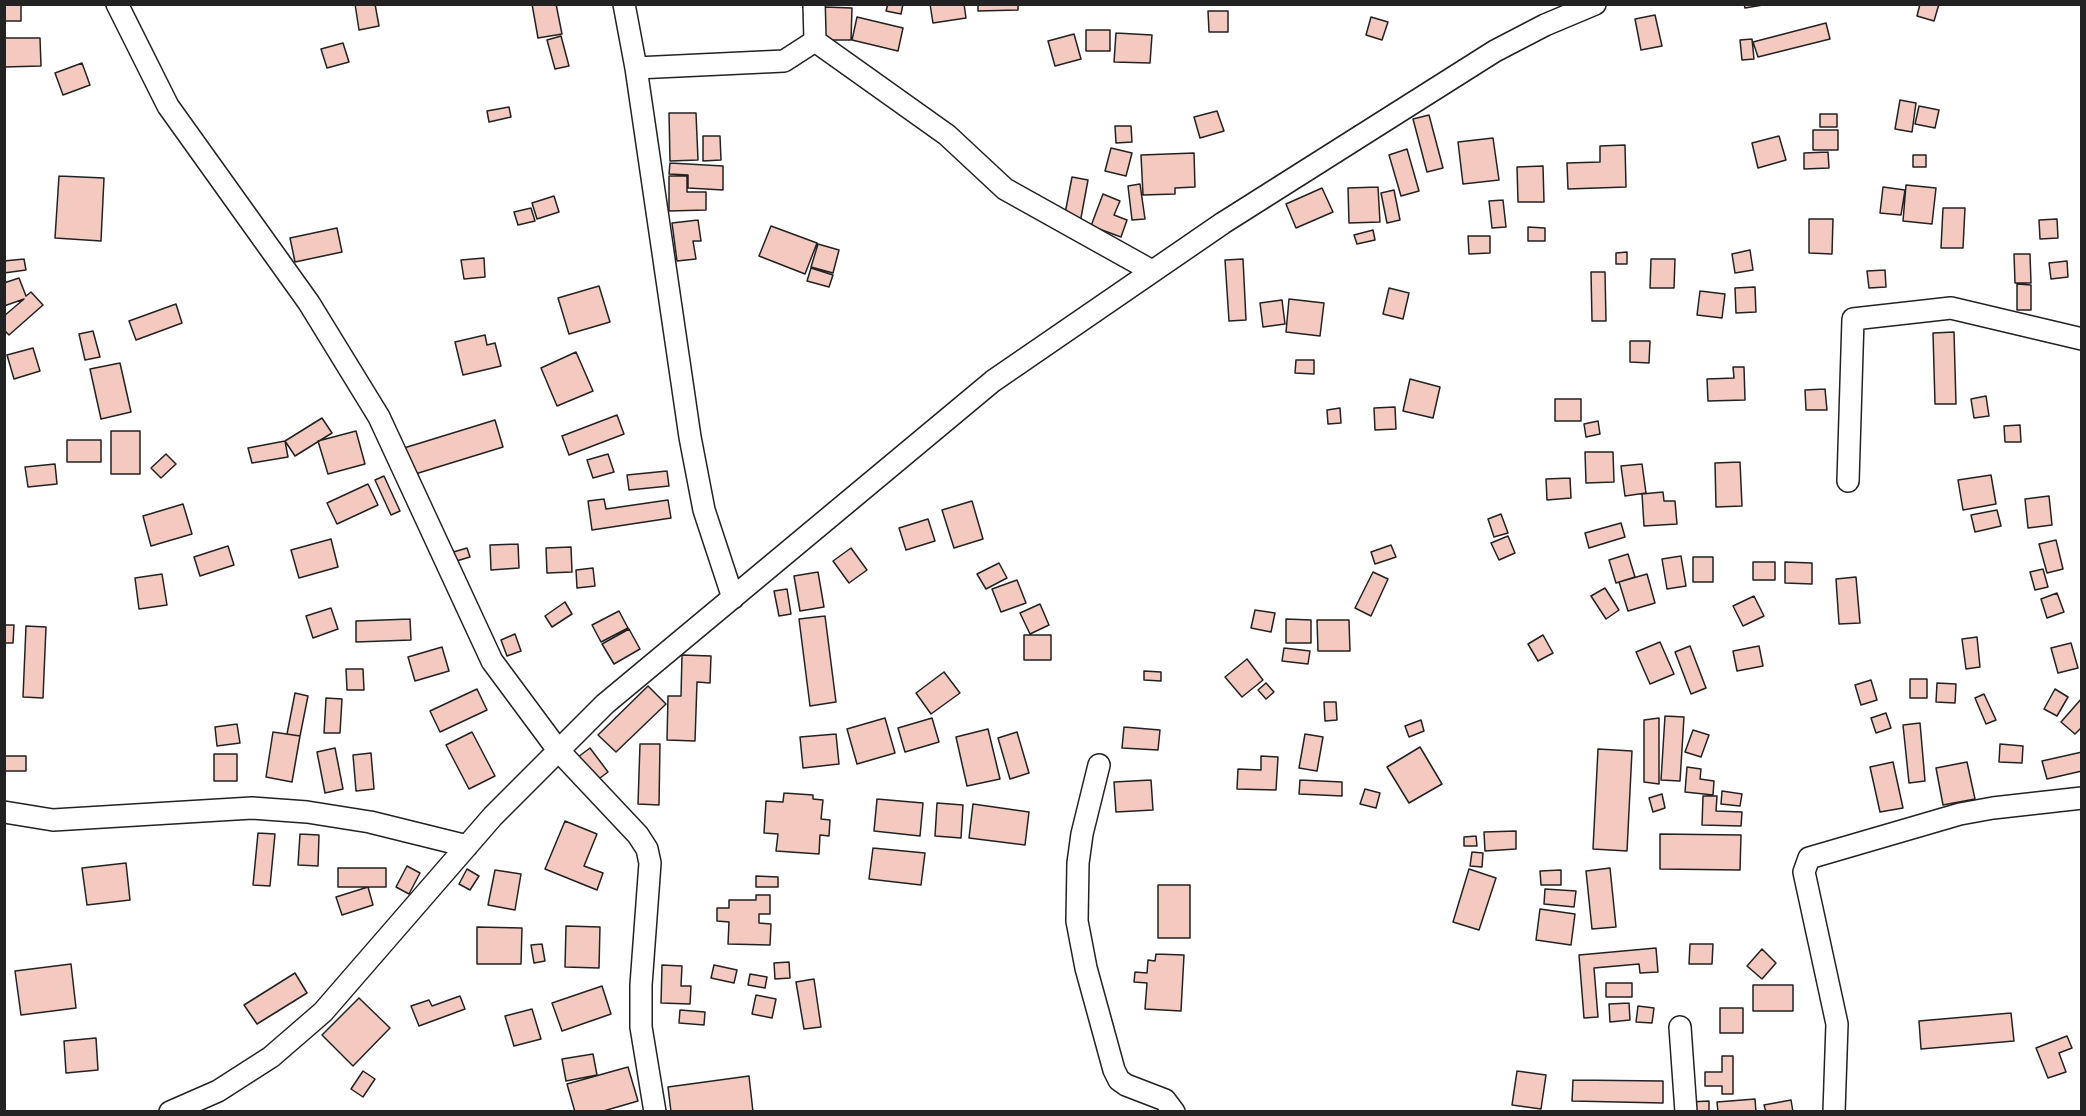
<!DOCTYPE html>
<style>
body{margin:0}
#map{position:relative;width:2086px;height:1116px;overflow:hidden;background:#fff;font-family:Montserrat,sans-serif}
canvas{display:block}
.frame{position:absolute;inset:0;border:6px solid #222;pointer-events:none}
</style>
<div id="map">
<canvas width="2086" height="1116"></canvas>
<div class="frame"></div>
</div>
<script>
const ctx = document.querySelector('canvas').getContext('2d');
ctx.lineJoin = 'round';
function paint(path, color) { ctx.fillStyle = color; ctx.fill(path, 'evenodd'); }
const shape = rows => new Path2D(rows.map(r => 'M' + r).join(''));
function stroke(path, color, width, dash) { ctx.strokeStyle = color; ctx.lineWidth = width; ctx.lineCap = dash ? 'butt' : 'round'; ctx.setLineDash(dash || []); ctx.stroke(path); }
const building = shape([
 [4,4,21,4,21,21,4,21,4,4],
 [355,4,375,4,379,26,359,30,355,4],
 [532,4,556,4,562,34,538,38,532,4],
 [888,4,903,4,901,14,886,11,888,4],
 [930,4,964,4,966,18,933,23,930,4],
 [978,4,1018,4,1018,10,978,11,978,4],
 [1744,4,1769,4,1745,8,1744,4],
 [1920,4,1939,4,1934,21,1917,16,1920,4],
 [825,7,852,8,851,40,824,40,825,7],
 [1208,11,1228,11,1228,32,1209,32,1208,11],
 [1655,15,1662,46,1641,50,1635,19,1655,15],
 [857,17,903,28,898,51,852,40,857,17],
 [1371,17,1388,22,1382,40,1366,35,1371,17],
 [1826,23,1830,39,1758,57,1753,42,1826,23],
 [1086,30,1110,30,1110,51,1086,51,1086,30],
 [1116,33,1152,35,1150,63,1114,62,1116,33],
 [1074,34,1081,59,1055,66,1048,41,1074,34],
 [561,36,569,66,555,69,547,40,561,36],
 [4,38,40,38,41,66,4,67,4,38],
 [1752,39,1754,59,1742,60,1740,40,1752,39],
 [343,43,349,62,327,68,321,49,343,43],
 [82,63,90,85,63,95,55,73,82,63],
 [1900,100,1916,103,1912,132,1895,129,1900,100],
 [1919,106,1939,110,1935,128,1915,124,1919,106],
 [509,107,511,117,489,122,487,111,509,107],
 [1217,111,1224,131,1200,138,1194,117,1217,111],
 [669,113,696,113,698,160,670,161,669,113],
 [1820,114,1837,114,1837,127,1820,127,1820,114],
 [1429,115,1443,168,1427,172,1413,119,1429,115],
 [1115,126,1131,126,1132,142,1116,143,1115,126],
 [1813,130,1838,130,1838,150,1813,150,1813,130],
 [703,136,720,136,721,160,703,161,703,136],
 [1779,136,1786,160,1758,168,1752,143,1779,136],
 [1493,138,1499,180,1463,184,1458,142,1493,138],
 [1625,145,1626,187,1568,189,1567,163,1600,162,1600,146,1625,145],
 [1111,148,1132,153,1126,176,1105,171,1111,148],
 [1407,149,1419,191,1401,196,1389,155,1407,149],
 [1828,152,1829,168,1804,169,1804,153,1828,152],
 [1194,153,1195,187,1175,188,1175,194,1143,195,1141,155,1194,153],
 [1913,155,1926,155,1926,167,1913,167,1913,155],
 [670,163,723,166,723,190,688,188,688,175,669,174,670,163],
 [1543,166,1544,202,1518,202,1517,167,1543,166],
 [59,176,104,178,101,241,55,238,59,176],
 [669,176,687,176,687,192,706,192,706,210,669,211,669,176],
 [1072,177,1088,180,1080,223,1064,219,1072,177],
 [1140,184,1145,219,1132,220,1128,186,1140,184],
 [1906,185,1936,188,1932,224,1903,221,1906,185],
 [1378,187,1380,222,1349,223,1348,188,1378,187],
 [1883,187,1905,190,1901,215,1880,213,1883,187],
 [1322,188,1333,212,1296,228,1286,204,1322,188],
 [1394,190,1400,220,1387,223,1381,193,1394,190],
 [1103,194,1120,201,1114,215,1127,220,1121,237,1091,226,1103,194],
 [554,196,559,212,537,219,532,203,554,196],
 [1503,200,1506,227,1492,228,1489,201,1503,200],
 [531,208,535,221,518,225,514,212,531,208],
 [1943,208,1965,208,1963,248,1941,248,1943,208],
 [1809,219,1833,219,1832,254,1809,253,1809,219],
 [2057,219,2058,238,2040,239,2039,220,2057,219],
 [698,220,701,241,693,241,696,259,677,261,672,223,698,220],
 [771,226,817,243,805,274,759,256,771,226],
 [1528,227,1545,228,1545,241,1528,241,1528,227],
 [337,228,342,252,295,262,290,238,337,228],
 [1373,230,1375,240,1357,244,1354,235,1373,230],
 [1468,236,1490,236,1490,253,1469,254,1468,236],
 [818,244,839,250,833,273,811,267,818,244],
 [1750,250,1753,270,1735,273,1732,254,1750,250],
 [1627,252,1627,264,1616,264,1616,253,1627,252],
 [2014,254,2030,254,2031,283,2015,283,2014,254],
 [484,258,485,277,464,279,461,260,484,258],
 [24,259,26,270,4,273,4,261,24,259],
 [1243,259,1246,320,1229,321,1225,260,1243,259],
 [1651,259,1675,259,1674,288,1650,288,1651,259],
 [2067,261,2068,277,2051,279,2049,263,2067,261],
 [811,268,833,275,829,287,807,281,811,268],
 [1885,270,1886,287,1869,288,1867,271,1885,270],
 [1591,272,1605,272,1606,321,1592,321,1591,272],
 [19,278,26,296,31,292,43,305,9,335,4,330,4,316,24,299,4,306,4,283,19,278],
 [2017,284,2031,285,2031,310,2017,310,2017,284],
 [599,286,610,322,569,334,558,298,599,286],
 [1755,287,1756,312,1736,313,1735,288,1755,287],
 [1389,288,1409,293,1403,319,1383,314,1389,288],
 [1700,291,1725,294,1722,318,1697,315,1700,291],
 [1289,299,1324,303,1320,336,1286,332,1289,299],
 [1282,300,1285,324,1263,327,1260,303,1282,300],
 [176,304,182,323,136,340,129,321,176,304],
 [93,331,100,357,85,360,79,334,93,331],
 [1954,332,1956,404,1935,404,1933,333,1954,332],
 [485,335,487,345,495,343,501,366,463,375,455,342,485,335],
 [1630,341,1650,341,1649,363,1630,362,1630,341],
 [33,348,40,371,14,379,7,355,33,348],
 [576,352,593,391,557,406,541,368,576,352],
 [1296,360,1314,360,1314,374,1295,373,1296,360],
 [120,363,131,412,101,419,90,369,120,363],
 [1733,367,1744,367,1745,400,1708,401,1707,379,1734,378,1733,367],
 [1410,379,1440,387,1433,418,1403,411,1410,379],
 [1825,389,1827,410,1806,410,1805,390,1825,389],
 [1986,396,1989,416,1974,418,1971,399,1986,396],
 [1555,399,1581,399,1581,421,1555,421,1555,399],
 [1395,407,1396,429,1375,430,1374,408,1395,407],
 [1340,408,1341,423,1328,424,1327,410,1340,408],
 [617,415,624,434,569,455,562,436,617,415],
 [322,418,332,433,295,456,285,441,322,418],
 [495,420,503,447,412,475,404,448,495,420],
 [1598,421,1600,434,1586,437,1584,424,1598,421],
 [2020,425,2021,442,2005,442,2004,426,2020,425],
 [111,431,140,431,140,474,111,474,111,431],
 [356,431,365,464,328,474,318,441,356,431],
 [67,440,101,440,101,462,67,462,67,440],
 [285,441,288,457,252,463,248,448,285,441],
 [1585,452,1613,452,1614,482,1586,483,1585,452],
 [166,454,176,464,161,478,151,468,166,454],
 [608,454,614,472,593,478,587,460,608,454],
 [1740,462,1742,506,1716,507,1715,463,1740,462],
 [55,464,57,484,28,487,25,467,55,464],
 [1642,464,1646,493,1625,496,1621,466,1642,464],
 [667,471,669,486,629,490,627,475,667,471],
 [1991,475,1996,504,1963,510,1958,480,1991,475],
 [384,476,400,511,391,515,375,480,384,476],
 [1570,478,1571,498,1547,500,1546,479,1570,478],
 [368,484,378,505,337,524,327,503,368,484],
 [1663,492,1664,501,1675,501,1677,524,1644,526,1642,494,1663,492],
 [2049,496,2052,525,2028,528,2025,499,2049,496],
 [604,499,606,509,668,500,671,518,592,530,588,501,604,499],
 [972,501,983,539,954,548,942,510,972,501],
 [183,504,192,534,151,546,143,516,183,504],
 [1997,510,2001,526,1975,532,1971,515,1997,510],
 [1501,514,1508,533,1494,537,1488,519,1501,514],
 [928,519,935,541,906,550,899,528,928,519],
 [1621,523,1625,537,1589,548,1585,533,1621,523],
 [1508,536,1515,553,1499,560,1491,543,1508,536],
 [331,539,338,567,299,578,291,550,331,539],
 [2056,540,2063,569,2047,573,2039,544,2056,540],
 [518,544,519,568,491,570,490,545,518,544],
 [1391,545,1396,557,1375,564,1371,552,1391,545],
 [228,546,234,565,200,576,194,557,228,546],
 [571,547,572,572,547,573,546,548,571,547],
 [467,548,470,557,453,562,450,553,467,548],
 [851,548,867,570,849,583,833,561,851,548],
 [1628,554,1635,577,1616,583,1609,560,1628,554],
 [1681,556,1686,586,1667,589,1662,559,1681,556],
 [1693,557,1713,557,1713,582,1693,582,1693,557],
 [1753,562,1775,562,1775,580,1753,580,1753,562],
 [1785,562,1812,563,1812,584,1785,583,1785,562],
 [999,563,1007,578,986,589,977,574,999,563],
 [593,568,595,586,577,588,576,570,593,568],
 [2043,569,2048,587,2035,590,2030,572,2043,569],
 [818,572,824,607,800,611,794,576,818,572],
 [1373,572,1388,579,1371,616,1355,608,1373,572],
 [162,574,167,605,139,609,135,578,162,574],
 [1647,574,1655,603,1628,611,1619,582,1647,574],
 [1856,577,1860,623,1839,624,1836,579,1856,577],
 [1017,580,1026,603,1001,612,992,589,1017,580],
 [1605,588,1619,610,1606,619,1591,596,1605,588],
 [787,589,791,614,779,616,774,591,787,589],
 [2057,593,2064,612,2047,618,2041,599,2057,593],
 [1754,596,1764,616,1743,626,1733,606,1754,596],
 [565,602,572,614,552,627,545,616,565,602],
 [1040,604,1049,625,1030,634,1020,613,1040,604],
 [331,608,338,629,313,638,306,616,331,608],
 [1255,610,1275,613,1271,632,1251,628,1255,610],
 [619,611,628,628,601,642,592,625,619,611],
 [825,616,836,702,810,706,799,619,825,616],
 [410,619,411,640,356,642,356,621,410,619],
 [1286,619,1311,620,1311,643,1286,643,1286,619],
 [1317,620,1349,620,1350,651,1318,651,1317,620],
 [4,625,14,625,13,643,4,643,4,625],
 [26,626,46,627,43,698,23,697,26,626],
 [629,629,640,649,614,664,602,644,629,629],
 [515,634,521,651,507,656,501,640,515,634],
 [1024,635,1051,635,1051,660,1024,660,1024,635],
 [1543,635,1553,653,1538,661,1528,644,1543,635],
 [1977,637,1980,667,1966,669,1962,639,1977,637],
 [1660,642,1674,674,1650,684,1636,652,1660,642],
 [2071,643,2078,668,2058,673,2051,648,2071,643],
 [1690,646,1706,688,1691,694,1675,652,1690,646],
 [1759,646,1763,666,1737,671,1733,651,1759,646],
 [442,647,449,671,415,681,408,657,442,647],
 [1284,648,1310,651,1308,664,1282,661,1284,648],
 [682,655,711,656,710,683,697,682,695,741,667,740,668,696,681,696,682,655],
 [1247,659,1263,680,1242,697,1225,677,1247,659],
 [346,669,363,669,364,690,347,690,346,669],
 [1144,671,1161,672,1161,681,1144,680,1144,671],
 [944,672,960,693,931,714,916,693,944,672],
 [1910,679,1927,679,1927,698,1910,698,1910,679],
 [1871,680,1877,700,1861,705,1855,685,1871,680],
 [1266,683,1274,692,1266,699,1258,690,1266,683],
 [1937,683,1956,684,1955,703,1936,702,1937,683],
 [648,686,666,704,616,752,598,735,648,686],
 [477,689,487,710,440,732,430,711,477,689],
 [2055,689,2068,697,2057,716,2044,709,2055,689],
 [295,693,308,696,300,736,287,734,295,693],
 [1984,694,1996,720,1986,724,1975,698,1984,694],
 [326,698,342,699,340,733,324,733,326,698],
 [2082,698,2082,727,2075,734,2061,722,2082,698],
 [1324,702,1336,702,1337,720,1325,721,1324,702],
 [1886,713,1891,728,1876,733,1871,718,1886,713],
 [1665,716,1684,717,1680,781,1661,780,1665,716],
 [885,718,895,753,857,764,847,729,885,718],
 [932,718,939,742,905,752,898,728,932,718],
 [1659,718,1659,784,1644,782,1644,720,1659,718],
 [1421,720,1424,731,1409,737,1405,726,1421,720],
 [1920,723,1925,781,1909,783,1903,725,1920,723],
 [237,724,240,743,217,746,215,727,237,724],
 [1124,727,1160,730,1158,750,1122,748,1124,727],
 [988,729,1000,779,967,786,956,737,988,729],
 [1693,730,1709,735,1701,757,1685,752,1693,730],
 [273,732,300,736,292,782,266,777,273,732],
 [472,732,495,776,469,789,446,745,472,732],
 [1017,732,1029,773,1010,779,998,738,1017,732],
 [836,734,839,764,803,768,800,737,836,734],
 [1305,734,1323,737,1317,771,1299,768,1305,734],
 [640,744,660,744,659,805,638,804,640,744],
 [2000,744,2023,746,2022,763,1999,762,2000,744],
 [1420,747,1442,784,1409,803,1387,767,1420,747],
 [335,748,343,789,325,793,317,752,335,748],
 [590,748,608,772,596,781,578,757,590,748],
 [1598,749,1632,751,1627,851,1593,849,1598,749],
 [2082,752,2082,771,2047,779,2042,761,2082,752],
 [371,753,374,789,356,791,353,755,371,753],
 [214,754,237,754,237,781,214,781,214,754],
 [4,756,26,756,26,771,4,771,4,756],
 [1261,756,1278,757,1276,790,1237,789,1238,769,1261,770,1261,756],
 [1893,762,1903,808,1880,812,1870,767,1893,762],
 [1967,762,1975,799,1943,805,1936,768,1967,762],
 [1687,767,1701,769,1700,779,1714,781,1713,795,1685,792,1687,767],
 [1151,780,1153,810,1116,812,1114,782,1151,780],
 [1300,780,1342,782,1342,796,1299,794,1300,780],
 [1365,789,1380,793,1376,808,1360,804,1365,789],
 [1722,791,1742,794,1740,806,1721,804,1722,791],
 [784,793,813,795,813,799,823,800,821,819,830,820,829,836,820,835,819,854,776,851,778,834,764,833,766,801,783,802,784,793],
 [1662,794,1665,808,1653,812,1649,798,1662,794],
 [1703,796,1717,796,1716,811,1742,812,1741,826,1702,825,1703,796],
 [877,799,923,803,920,836,874,831,877,799],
 [937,803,963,805,961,838,935,836,937,803],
 [973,804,1029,812,1025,845,969,838,973,804],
 [565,821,597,834,584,866,603,873,597,890,545,869,565,821],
 [1516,831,1516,849,1485,851,1484,832,1516,831],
 [258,833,275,834,270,886,253,885,258,833],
 [300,834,319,835,318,866,298,865,300,834],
 [1660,834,1741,835,1740,870,1660,869,1660,834],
 [1476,836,1477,846,1464,846,1464,837,1476,836],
 [873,848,925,853,921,885,869,879,873,848],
 [1472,852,1483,853,1482,867,1470,866,1472,852],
 [126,863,130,900,87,905,82,868,126,863],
 [407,866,420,873,409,894,396,887,407,866],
 [338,868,386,868,386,887,338,887,338,868],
 [1610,868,1616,927,1592,929,1586,871,1610,868],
 [467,869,479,876,470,890,459,884,467,869],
 [1469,869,1496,878,1479,930,1453,922,1469,869],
 [495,870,521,874,515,910,488,905,495,870],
 [1561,870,1561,885,1541,885,1540,871,1561,870],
 [756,876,778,877,778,887,756,887,756,876],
 [1158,885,1190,885,1190,938,1158,938,1158,885],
 [368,887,373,905,342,915,336,897,368,887],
 [1545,889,1576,891,1574,907,1544,904,1545,889],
 [756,895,770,895,770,914,759,914,759,923,771,924,770,945,728,944,729,922,717,921,717,908,729,908,729,900,756,900,756,895],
 [1540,909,1575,914,1571,945,1536,940,1540,909],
 [566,926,600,927,599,968,565,967,566,926],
 [477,927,522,928,521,964,477,964,477,927],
 [542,944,545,961,534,963,531,945,542,944],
 [1690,944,1713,944,1712,964,1689,964,1690,944],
 [1656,948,1658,972,1640,973,1639,964,1594,968,1598,1017,1584,1018,1579,955,1656,948],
 [1762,949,1776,963,1762,979,1747,966,1762,949],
 [1156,954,1184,955,1181,1011,1145,1009,1147,983,1134,982,1135,972,1147,973,1148,960,1155,961,1156,954],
 [789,962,790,978,775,979,774,963,789,962],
 [71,964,76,1008,21,1015,15,971,71,964],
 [662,965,682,966,681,986,691,986,690,1004,661,1003,662,965],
 [714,965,737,970,734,983,711,978,714,965],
 [295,973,307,993,257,1024,244,1005,295,973],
 [750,974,767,977,765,988,748,985,750,974],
 [814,979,821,1027,804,1029,796,982,814,979],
 [1606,983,1632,983,1632,997,1606,997,1606,983],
 [1753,985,1793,985,1793,1011,1753,1011,1753,985],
 [602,986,611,1014,562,1031,552,1003,602,986],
 [756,995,776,999,772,1018,752,1014,756,995],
 [460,996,465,1009,419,1026,411,1006,429,1000,432,1006,460,996],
 [359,998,390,1028,353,1066,322,1035,359,998],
 [1629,1003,1630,1020,1610,1022,1609,1004,1629,1003],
 [1638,1006,1654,1008,1652,1023,1636,1022,1638,1006],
 [1720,1008,1743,1008,1743,1033,1720,1033,1720,1008],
 [532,1009,541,1039,514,1046,505,1016,532,1009],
 [680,1010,705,1012,704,1025,679,1023,680,1010],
 [2011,1013,2014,1041,1921,1049,1919,1021,2011,1013],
 [2067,1036,2072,1048,2059,1053,2066,1072,2048,1078,2036,1048,2067,1036],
 [96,1038,98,1070,66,1073,64,1041,96,1038],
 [593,1054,597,1075,566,1081,562,1059,593,1054],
 [1722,1056,1733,1056,1733,1094,1722,1094,1722,1086,1705,1086,1705,1072,1722,1072,1722,1056],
 [628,1067,638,1101,600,1112,575,1112,567,1084,628,1067],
 [363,1071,375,1079,363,1097,351,1089,363,1071],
 [1517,1071,1546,1075,1541,1109,1512,1105,1517,1071],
 [749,1076,753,1112,671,1112,668,1087,749,1076],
 [1573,1080,1663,1081,1663,1103,1572,1101,1573,1080],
 [1755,1099,1756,1112,1718,1112,1717,1102,1755,1099],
 [1791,1100,1793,1112,1766,1112,1764,1105,1791,1100],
 [1709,1101,1709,1112,1690,1112,1689,1102,1709,1101]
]);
paint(building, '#f3c9c0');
stroke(building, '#222', 1.5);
const minor = shape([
 [117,4,168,106,309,303,379,417,492,661,558,750,638,835,647,849,650,863,641,985,641,1027,655,1112],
 [624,4,636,68,690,437,704,510,733,598],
 [814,4,815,41,947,135,1005,189,1152,271],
 [636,68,784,61,815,41],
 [1848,481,1853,319,1951,308,2082,339],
 [1099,765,1082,834,1078,863,1077,921,1086,968,1114,1070,1119,1080,1126,1085,1165,1100,1174,1112],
 [4,812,53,820,252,808,307,812,370,822,467,846],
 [1680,1027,1686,1112],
 [170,1112,218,1091,271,1057,323,1012,493,816,605,704,993,381,1223,223,1495,51,1545,25,1595,4],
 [1834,1112,1837,1024,1804,872,1809,858,1960,814,1993,808,2082,798]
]);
stroke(minor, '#222', 24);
stroke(minor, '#fff', 21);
</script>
